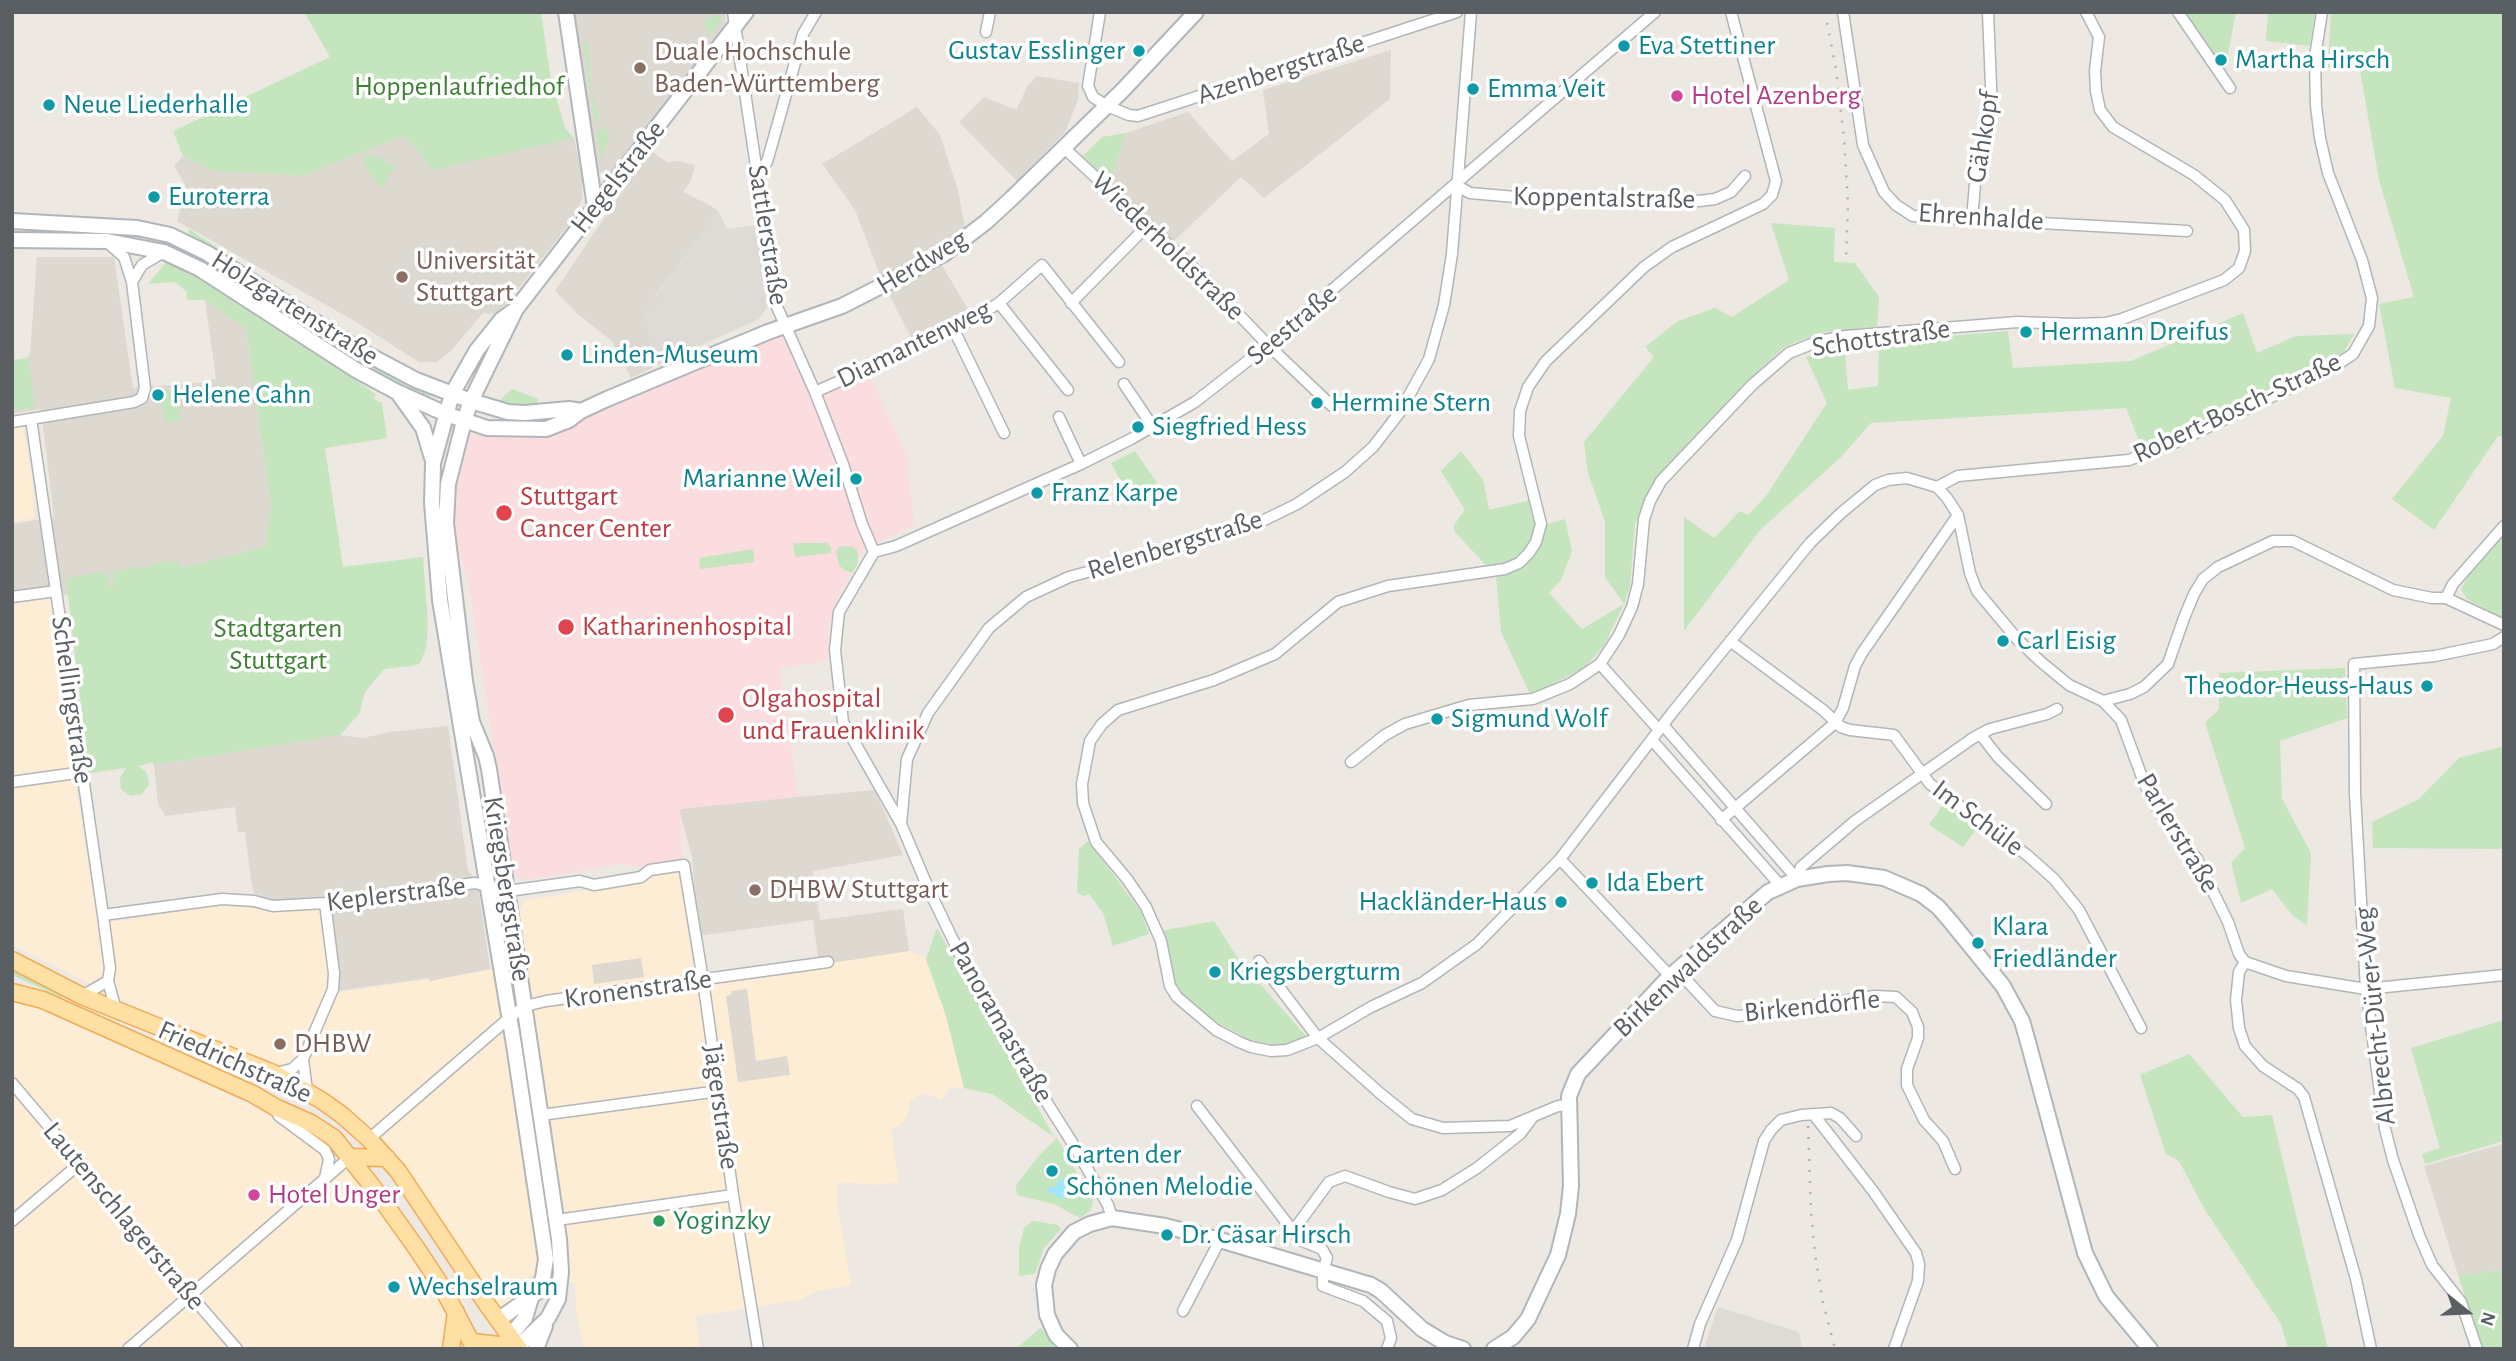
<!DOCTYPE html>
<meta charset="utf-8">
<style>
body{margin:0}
#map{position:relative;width:2516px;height:1361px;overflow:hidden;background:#ede8e1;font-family:"Alegreya Sans",sans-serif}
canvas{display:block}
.frame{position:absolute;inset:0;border:14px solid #5a5f63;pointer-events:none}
.north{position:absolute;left:2432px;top:1277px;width:70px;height:70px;-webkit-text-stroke:5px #fff;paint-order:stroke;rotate:108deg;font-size:19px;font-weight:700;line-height:28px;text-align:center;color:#5a5f63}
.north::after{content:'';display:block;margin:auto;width:24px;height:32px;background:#5a5f63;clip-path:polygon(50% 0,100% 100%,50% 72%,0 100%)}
</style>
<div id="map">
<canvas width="2516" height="1361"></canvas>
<div class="frame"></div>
<div class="north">N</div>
</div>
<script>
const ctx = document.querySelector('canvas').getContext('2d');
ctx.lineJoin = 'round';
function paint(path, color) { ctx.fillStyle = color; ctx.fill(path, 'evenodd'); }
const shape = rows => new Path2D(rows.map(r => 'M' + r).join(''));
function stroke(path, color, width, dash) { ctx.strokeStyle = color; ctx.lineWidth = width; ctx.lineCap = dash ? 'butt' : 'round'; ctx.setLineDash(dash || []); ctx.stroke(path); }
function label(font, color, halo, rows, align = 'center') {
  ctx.font = font + ' "Alegreya Sans",sans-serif'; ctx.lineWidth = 7; ctx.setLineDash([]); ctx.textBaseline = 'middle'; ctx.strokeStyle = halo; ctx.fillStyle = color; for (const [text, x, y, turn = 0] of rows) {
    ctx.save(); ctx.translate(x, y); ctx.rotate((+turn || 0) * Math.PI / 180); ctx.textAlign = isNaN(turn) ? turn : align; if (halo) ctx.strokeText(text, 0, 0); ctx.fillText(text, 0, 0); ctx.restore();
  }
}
paint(shape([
 [23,427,32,476,35,518,12,522,12,429],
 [53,588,73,768,97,920,121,921,224,904,272,911,317,909,320,915,329,978,326,994,525,965,518,916,524,901,593,889,652,871,681,869,706,978,909,951,926,959,946,1016,964,1088,951,1087,941,1100,925,1093,910,1101,908,1114,901,1125,891,1128,899,1182,879,1185,838,1182,837,1198,851,1285,818,1291,799,1300,696,1316,700,1349,584,1349,576,1312,575,1283,530,1275,519,1294,507,1304,499,1305,492,1302,350,1112,318,1089,268,1060,180,1028,12,945,12,593],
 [12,994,143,1053,300,1129,332,1153,390,1216,463,1339,451,1349,12,1349]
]), '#feedd5');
paint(shape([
 [719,212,727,229,757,225,768,306,759,319,658,365,651,347,646,312,658,301,655,297],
 [1718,1307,1799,1332,1802,1349,1704,1349]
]), '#dedad6');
paint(shape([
 [571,12,725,12,726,27,609,174,599,172,593,165],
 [1391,50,1390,99,1264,198,1241,177,1174,241,1110,183,1126,133,1188,112,1232,161,1269,134,1263,90],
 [1037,76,1079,83,1078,100,1065,132,1017,181,959,122,984,97,1016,110,1028,85],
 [917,107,940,135,958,190,965,229,934,252,969,311,942,328,913,341,882,280,855,210,822,164],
 [403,136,415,147,432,170,496,149,574,138,582,176,582,199,571,222,498,314,483,313,451,351,437,362,419,362,351,319,177,221,186,186,174,166,183,156,212,171,303,176],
 [650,150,667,162,678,161,695,165,691,181,683,192,711,206,719,212,655,296,659,301,646,312,651,347,658,365,631,378,612,341,580,316,555,291],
 [37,257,114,257,133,388,206,382,216,378,205,300,246,329,271,506,265,547,181,568,115,588,72,597,66,595,54,597,53,588,12,593,12,524,54,517,41,409,12,414,12,374,30,354],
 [448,726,468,871,477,880,490,969,430,981,429,978,337,991,340,978,329,896,279,903,257,898,252,886,245,832,238,832,235,807,166,816,158,804,154,765,339,735,363,738,390,732],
 [875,790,903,855,813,871,820,920,903,909,909,951,819,965,813,920,698,936,692,857,679,809,789,794,798,797],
 [641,958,644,977,594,984,592,965],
 [747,989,756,1061,787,1056,790,1075,738,1082,726,996,731,995,731,991],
 [2504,1144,2504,1270,2458,1275,2424,1166]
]), '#ddd8d0');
paint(shape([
 [784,330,811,392,865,367,906,453,914,525,863,550,836,601,828,632,828,661,780,668,798,797,680,809,682,861,637,867,624,864,525,880,517,878,513,872,469,584,454,535,453,493,464,442,468,437,475,434,532,438,570,427,585,414]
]), '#fbdcdf');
paint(shape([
 [304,12,541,12,551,80,565,128,574,138,432,170,415,147,403,136,303,176,212,171,183,156,173,131,330,57],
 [2185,12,2236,12,2225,70],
 [2268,12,2315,12,2310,46,2266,41],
 [2331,12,2504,12,2504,437,2498,436,2434,530,2392,499,2443,436,2451,398,2395,388,2379,304,2414,297,2379,180,2360,70,2328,67],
 [722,14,721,20,707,38,705,19],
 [583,42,588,42,592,95,600,116,595,123],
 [605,127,609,137,601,162,597,132],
 [1126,133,1110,183,1083,156,1102,137],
 [373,154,377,159,383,157,386,164,396,163,382,189,363,164,366,156],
 [1771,223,1835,228,1834,262,1855,263,1879,297,1877,327,1823,332,1784,347,1747,381,1657,479,1645,501,1635,524,1630,586,1624,604,1604,646,1585,667,1531,696,1501,632,1496,576,1454,531,1454,525,1465,510,1441,471,1461,451,1483,480,1489,510,1531,500,1538,527,1565,519,1572,551,1561,580,1549,593,1582,629,1624,604,1605,577,1605,521,1588,473,1584,442,1654,357,1645,347,1678,321,1715,308,1732,317,1789,280],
 [42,229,129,232,129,238,39,234],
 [189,229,295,299,294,301,188,233],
 [163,239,204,255,362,357,361,363,358,364,162,245,160,241],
 [168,260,194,272,257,313,376,394,374,399,382,403,387,438,325,448,343,567,423,557,428,624,426,648,421,661,417,665,384,669,365,692,359,714,340,735,154,765,152,762,139,766,147,773,149,785,142,794,130,796,121,789,120,778,126,768,89,773,66,579,103,571,104,574,108,573,109,587,114,588,113,572,119,570,156,566,156,563,178,561,180,568,265,547,271,506,246,329,205,300,187,300,187,292,175,282,148,284],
 [2243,313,2257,353,2296,336,2354,334,2344,352,2144,453,2126,408,1871,423,1841,457,1761,529,1684,631,1684,517,1714,538,1740,511,1748,515,1766,496,1827,403,1806,357,1844,343,1848,390,1878,386,1879,342,2008,331,2013,368,2131,361],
 [29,358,34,408,13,410,12,360],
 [371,362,432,393,430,400,368,369],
 [176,389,181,421,165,423,160,391],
 [512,389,538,399,536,405,522,406,499,401],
 [1135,451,1157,483,1130,498,1111,463],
 [2504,534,2504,619,2467,599,2461,590,2470,572],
 [793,543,827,543,831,547,831,553,795,557],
 [840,546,854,547,858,552,858,563,852,573,844,570,839,565,836,551],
 [753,549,755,562,700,569,699,558],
 [2345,668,2347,718,2280,741,2282,799,2311,853,2307,925,2293,916,2272,889,2241,903,2231,863,2245,848,2205,723,2219,709,2219,673],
 [2504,746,2504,849,2373,848,2372,822,2419,799,2459,758],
 [1944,803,1978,827,1963,847,1929,825],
 [1088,841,1141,912,1149,934,1113,946,1103,913,1089,894,1084,896,1077,892,1079,849],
 [1214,921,1239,960,1307,1037,1288,1047,1271,1048,1256,1043,1220,1024,1182,996,1172,978,1161,931],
 [937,928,1054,1137,992,1094,964,1088,946,1016,926,959],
 [12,969,63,996,62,998,12,975],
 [2504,1020,2504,1141,2425,1164,2422,1154,2440,1148,2411,1048],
 [523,1033,547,1195,544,1196,520,1035],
 [2189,1054,2243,1117,2272,1115,2328,1349,2288,1349,2281,1324,2205,1210,2179,1161,2166,1154,2140,1075],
 [1057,1138,1093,1201,1091,1210,1080,1218,1054,1204,1017,1195,1016,1185,1038,1157],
 [1033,1221,1058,1225,1061,1229,1044,1248,1035,1274,1019,1276,1019,1248,1024,1228],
 [2504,1270,2504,1349,2482,1349,2458,1275],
 [1041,1328,1056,1349,1016,1349,1040,1328]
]), '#c4e5bd');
paint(shape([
 [1063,1179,1071,1196,1070,1198,1056,1197,1053,1193,1048,1192,1048,1188,1057,1186,1058,1180]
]), '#9fe7ff');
const street = shape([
 [733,12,777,307,815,392,843,464,862,524,874,552],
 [1100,12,1088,86,1093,97,1107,106,1129,115,1138,116,1457,12],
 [1731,12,1776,181,1772,195,1763,204,1672,247,1644,267,1546,361,1528,387,1520,411,1519,436,1541,524,1536,542,1529,553,1519,563,1505,569,1388,586,1338,602,1275,654,1214,680,1118,710,1102,724,1090,741,1082,784,1083,803,1096,842,1127,879,1146,907,1161,941,1170,986,1177,997,1216,1030,1239,1042,1251,1047,1271,1051,1287,1050,1318,1038,1371,1007,1422,983,1477,944,1560,859,1672,713,1810,543,1841,513,1875,485,1888,480,1907,478,1937,487,1947,498,1958,515,1970,573,1977,591,2018,640,2040,661,2069,685,2103,701,2121,720,2143,780,2154,803,2167,823,2197,859,2228,922,2239,954,2245,962,2286,976,2366,989,2504,975],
 [1843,12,1863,145,1884,192,1896,205,1913,216,2187,231],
 [2178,12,2230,88],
 [986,32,990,12],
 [1063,147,1200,274,1268,345,1332,406],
 [757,172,767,162,803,34,816,12],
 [1456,185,1470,193,1527,198,1699,201,1715,199,1731,192,1745,176],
 [1972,219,1977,160,1992,111,1988,12],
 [132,282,142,265,164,252],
 [999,303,1068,390],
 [1071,303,1148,225],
 [954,330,1004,433],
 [1124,384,1153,427],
 [815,392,954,330,999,303,1042,265,1119,362],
 [1059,417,1081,464],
 [31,419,103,915,110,968,108,981,116,1010],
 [12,422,134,402,142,398,145,388,132,282,124,257,109,244],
 [1937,487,1958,476,2129,460,2179,441,2332,368,2353,354,2369,326,2372,298,2362,260,2328,173,2320,138,2316,106,2315,57,2322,12],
 [874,552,896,546,1081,464,1131,439,1195,402,1268,345,1655,12],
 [874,552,839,612,835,650,843,722,901,824,929,890,980,996,1073,1144,1108,1205,1112,1218],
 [12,597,56,591],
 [2446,598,2453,584,2504,526],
 [1730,641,1823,710,1841,727,1850,730,1894,735,1930,784,2027,855,2054,879,2079,910,2141,1028],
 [1600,664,1659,730],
 [2103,701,2130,694,2144,687,2168,664,2184,618,2194,594,2203,579,2218,567,2273,541,2293,541,2393,590,2432,598,2446,598,2504,625],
 [1663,725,1797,879,1801,867,1855,821,1973,738,1990,729,2047,714,2057,709],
 [1980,734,1998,757,2046,804],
 [1652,740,1780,885],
 [1351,762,1385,735,1405,724,1469,705,1533,699,1570,684,1600,664,1619,635,1632,607,1638,584,1644,519,1650,501,1661,481,1752,385,1789,353,1819,341,1846,336,2017,322,2074,324,2105,323,2122,319,2224,280,2239,268,2245,251,2244,230,2225,200,2194,175,2113,127,2100,110,2096,91,2095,71,2099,37,2086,12],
 [12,782,83,772],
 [1721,820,1835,723,1843,708,1855,666,1862,653,1958,515],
 [901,824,907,759,928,713,989,628,1026,597,1069,577,1250,527,1297,504,1345,472,1373,447,1400,412,1429,359,1444,305,1452,254,1471,12],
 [1560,859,1670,976],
 [103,915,222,899,254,901,273,906,325,903,475,883,508,891,580,881,594,885,641,877,650,870,684,865,703,980,733,1195,758,1349],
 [1259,961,1318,1038,1381,1094,1412,1119,1443,1128,1510,1126,1558,1106,1569,1105],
 [2245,962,2239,972,2236,1000,2239,1028,2245,1046,2263,1066,2298,1089,2304,1097,2356,1279,2371,1349],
 [1677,970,1715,1011,1737,1016,1762,1014,1875,996,1896,997,1912,1012,1918,1027,1918,1038,1907,1069,1907,1085,1924,1120,1943,1141,1955,1169],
 [82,996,108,981],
 [303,1059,307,1091],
 [275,1073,292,1069,303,1059,333,989,334,973,325,903],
 [12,1083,73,1155,87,1175,237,1349],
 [1197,1106,1293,1231,1300,1240,1322,1249,1327,1258,1323,1272,1323,1286,1363,1301,1387,1321,1391,1338,1387,1349],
 [277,1112,279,1116,325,1150,329,1159,325,1178],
 [541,1115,719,1091],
 [1814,1115,1873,1191,1916,1253,1919,1264,1918,1281,1894,1349],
 [369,1139,509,1018,525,1006,546,1001,828,962],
 [557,1220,733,1195],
 [12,1221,78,1165],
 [1293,1231,1329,1182,1345,1176,1389,1192,1415,1199,1442,1190,1477,1168,1520,1134,1532,1118],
 [1183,1311,1220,1240],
 [128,1349,350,1157],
 [1693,1349,1700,1324,1737,1240,1764,1141,1771,1130,1781,1120,1801,1115,1831,1113,1840,1118,1856,1136],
 [2477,1349,2461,1302,2432,1265,2419,1235,2393,1160,2385,1129,2366,989,2355,794,2354,664,2435,656,2493,644,2504,637]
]);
const secondary = shape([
 [566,12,595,207],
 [12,221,137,228,170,235,207,253,365,353,416,380,471,401,508,412,525,413,569,409,581,411],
 [12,240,107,241,164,252,200,269,356,370,397,392,446,414,487,428,546,429,569,420,581,411,607,399,693,363,768,332,842,306,944,254,986,222,1012,198,1123,90,1196,12],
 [398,393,423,428,432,458],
 [498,1320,536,1293,543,1278,546,1259,514,1045,440,600,432,503,433,463,452,394,477,350,501,320,512,312],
 [510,1336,525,1318,531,1298],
 [518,1347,548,1318,558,1299,561,1272,559,1239,489,769,486,756,472,722,465,681,446,523,448,484,464,421,471,401,516,309,746,12],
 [536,1349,545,1326],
 [1070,1349,1056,1335,1047,1315,1044,1285,1048,1269,1055,1254,1074,1232,1090,1224,1112,1218,1165,1226,1220,1240,1371,1285,1381,1291,1422,1329,1445,1343,1463,1349],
 [1494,1349,1513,1337,1528,1319,1558,1255,1568,1214,1571,1186,1569,1096,1578,1074,1669,977,1768,892,1797,879,1828,874,1847,873,1884,878,1921,894,1938,907,1951,922,2003,986,2022,1021,2028,1042,2085,1253,2106,1296,2150,1349]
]);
const primary = shape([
 [12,960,82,996,273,1073,321,1100,342,1115,369,1139,398,1171,486,1303,519,1349],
 [12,992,43,1000,253,1094,275,1107,311,1123,334,1138,372,1186,417,1249,442,1287,475,1349],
 [350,1157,387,1158],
 [472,1342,518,1347],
 [451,1349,456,1312]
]);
stroke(street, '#b2b6b9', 13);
stroke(secondary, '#b1b6ba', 18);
stroke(primary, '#f3aa55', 19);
stroke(street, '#fff', 10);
stroke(secondary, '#fff', 14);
stroke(primary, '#ffe0a4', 16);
stroke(shape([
 [1825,12,1836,69,1844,138,1848,203,1846,262],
 [1808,1126,1811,1212,1815,1254,1823,1302,1835,1349]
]), '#b1b2b3', 2.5, [2, 9]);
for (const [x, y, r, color] of [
 [1624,46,7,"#0f9aa8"],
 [1139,51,7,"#0f9aa8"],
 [2221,60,7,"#0f9aa8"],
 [640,68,7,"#8d6e63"],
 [1473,89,7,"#0f9aa8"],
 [1677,96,7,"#d1479c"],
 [49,105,7,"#0f9aa8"],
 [154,197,7,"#0f9aa8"],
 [402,277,7,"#8d6e63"],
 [2026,332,7,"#0f9aa8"],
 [567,355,7,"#0f9aa8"],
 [158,395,7,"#0f9aa8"],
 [1317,403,7,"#0f9aa8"],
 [1138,427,7,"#0f9aa8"],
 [856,479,7,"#0f9aa8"],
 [1037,493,7,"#0f9aa8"],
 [504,513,9,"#e0444e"],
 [566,627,9,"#e0444e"],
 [2003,641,7,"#0f9aa8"],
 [2427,686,7,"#0f9aa8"],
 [726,715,9,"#e0444e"],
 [1437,719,7,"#0f9aa8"],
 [1592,883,7,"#0f9aa8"],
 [755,890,7,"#8d6e63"],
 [1561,902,7,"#0f9aa8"],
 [1978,943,7,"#0f9aa8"],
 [1215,972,7,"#0f9aa8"],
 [280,1044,7,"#8d6e63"],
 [1052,1171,7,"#0f9aa8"],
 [254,1195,7,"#d1479c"],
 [659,1221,7,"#2e9e5b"],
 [1167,1235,7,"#0f9aa8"],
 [394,1287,7,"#0f9aa8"]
]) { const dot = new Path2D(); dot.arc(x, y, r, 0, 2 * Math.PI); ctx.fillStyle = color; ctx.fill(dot); stroke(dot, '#fff', 2.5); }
label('28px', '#0d838f', '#fff', [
 ["Eva Stettiner",1638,46],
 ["Gustav Esslinger",1125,51,"right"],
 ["Martha Hirsch",2235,60],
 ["Emma Veit",1487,89],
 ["Neue Liederhalle",63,105],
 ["Euroterra",168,197],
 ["Hermann Dreifus",2040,332],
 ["Linden-Museum",581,355],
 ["Helene Cahn",172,395],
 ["Hermine Stern",1331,403],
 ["Siegfried Hess",1152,427],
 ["Marianne Weil",842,479,"right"],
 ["Franz Karpe",1051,493],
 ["Carl Eisig",2017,641],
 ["Theodor-Heuss-Haus",2413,686,"right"],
 ["Sigmund Wolf",1451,719],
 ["Ida Ebert",1606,883],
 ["Hackländer-Haus",1547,902,"right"],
 ["Klara",1992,927],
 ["Friedländer",1992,959],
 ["Kriegsbergturm",1229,972],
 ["Garten der",1066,1155],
 ["Schönen Melodie",1066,1187],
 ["Dr. Cäsar Hirsch",1181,1235],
 ["Wechselraum",408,1287]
], 'left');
label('28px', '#785e54', '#fff', [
 ["Duale Hochschule",654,52],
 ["Baden-Württemberg",654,84],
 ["Universität",416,261],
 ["Stuttgart",416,293],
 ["DHBW Stuttgart",769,890],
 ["DHBW",294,1044]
], 'left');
label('28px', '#5a5f63', '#fff', [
 ["Azenbergstraße",1281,69,-18],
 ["Gähkopf",1983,137,-81],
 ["Hegelstraße",618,177,-52],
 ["Koppentalstraße",1604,198,1],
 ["Ehrenhalde",1981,217,4],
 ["Sattlerstraße",768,235,81],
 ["Wiederholdstraße",1168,246,44],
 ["Herdweg",922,262,-31],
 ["Holzgartenstraße",295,308,32],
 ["Seestraße",1292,325,-40],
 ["Schottstraße",1881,338,-8],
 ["Diamantenweg",914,344,-26],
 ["Robert-Bosch-Straße",2237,408,-25],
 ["Relenbergstraße",1175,545,-17],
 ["Schellingstraße",72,700,82],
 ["Im Schüle",1978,818,37],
 ["Parlerstraße",2178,833,59],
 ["Kriegsbergstraße",507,889,81],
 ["Keplerstraße",396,894,-7],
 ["Birkenwaldstraße",1688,967,-43],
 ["Kronenstraße",638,989,-8],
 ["Birkendörfle",1812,1006,-6],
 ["Albrecht-Dürer-Weg",2375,1016,-96],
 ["Panoramastraße",1001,1022,60],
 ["Friedrichstraße",235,1062,24],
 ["Jägerstraße",721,1107,82],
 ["Lautenschlagerstraße",124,1216,50]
]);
label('28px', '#3d8132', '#fff', [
 ["Hoppenlaufriedhof",459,87],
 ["Stadtgarten",278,629],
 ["Stuttgart",278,661]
]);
label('28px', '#b23c85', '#fff', [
 ["Hotel Azenberg",1691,96],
 ["Hotel Unger",268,1195]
], 'left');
label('28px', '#be3a42', '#fff', [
 ["Stuttgart",520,497],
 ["Cancer Center",520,529],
 ["Katharinenhospital",582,627],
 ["Olgahospital",742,699],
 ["und Frauenklinik",742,731]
], 'left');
label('28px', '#27864d', '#fff', [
 ["Yoginzky",673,1221]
], 'left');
</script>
